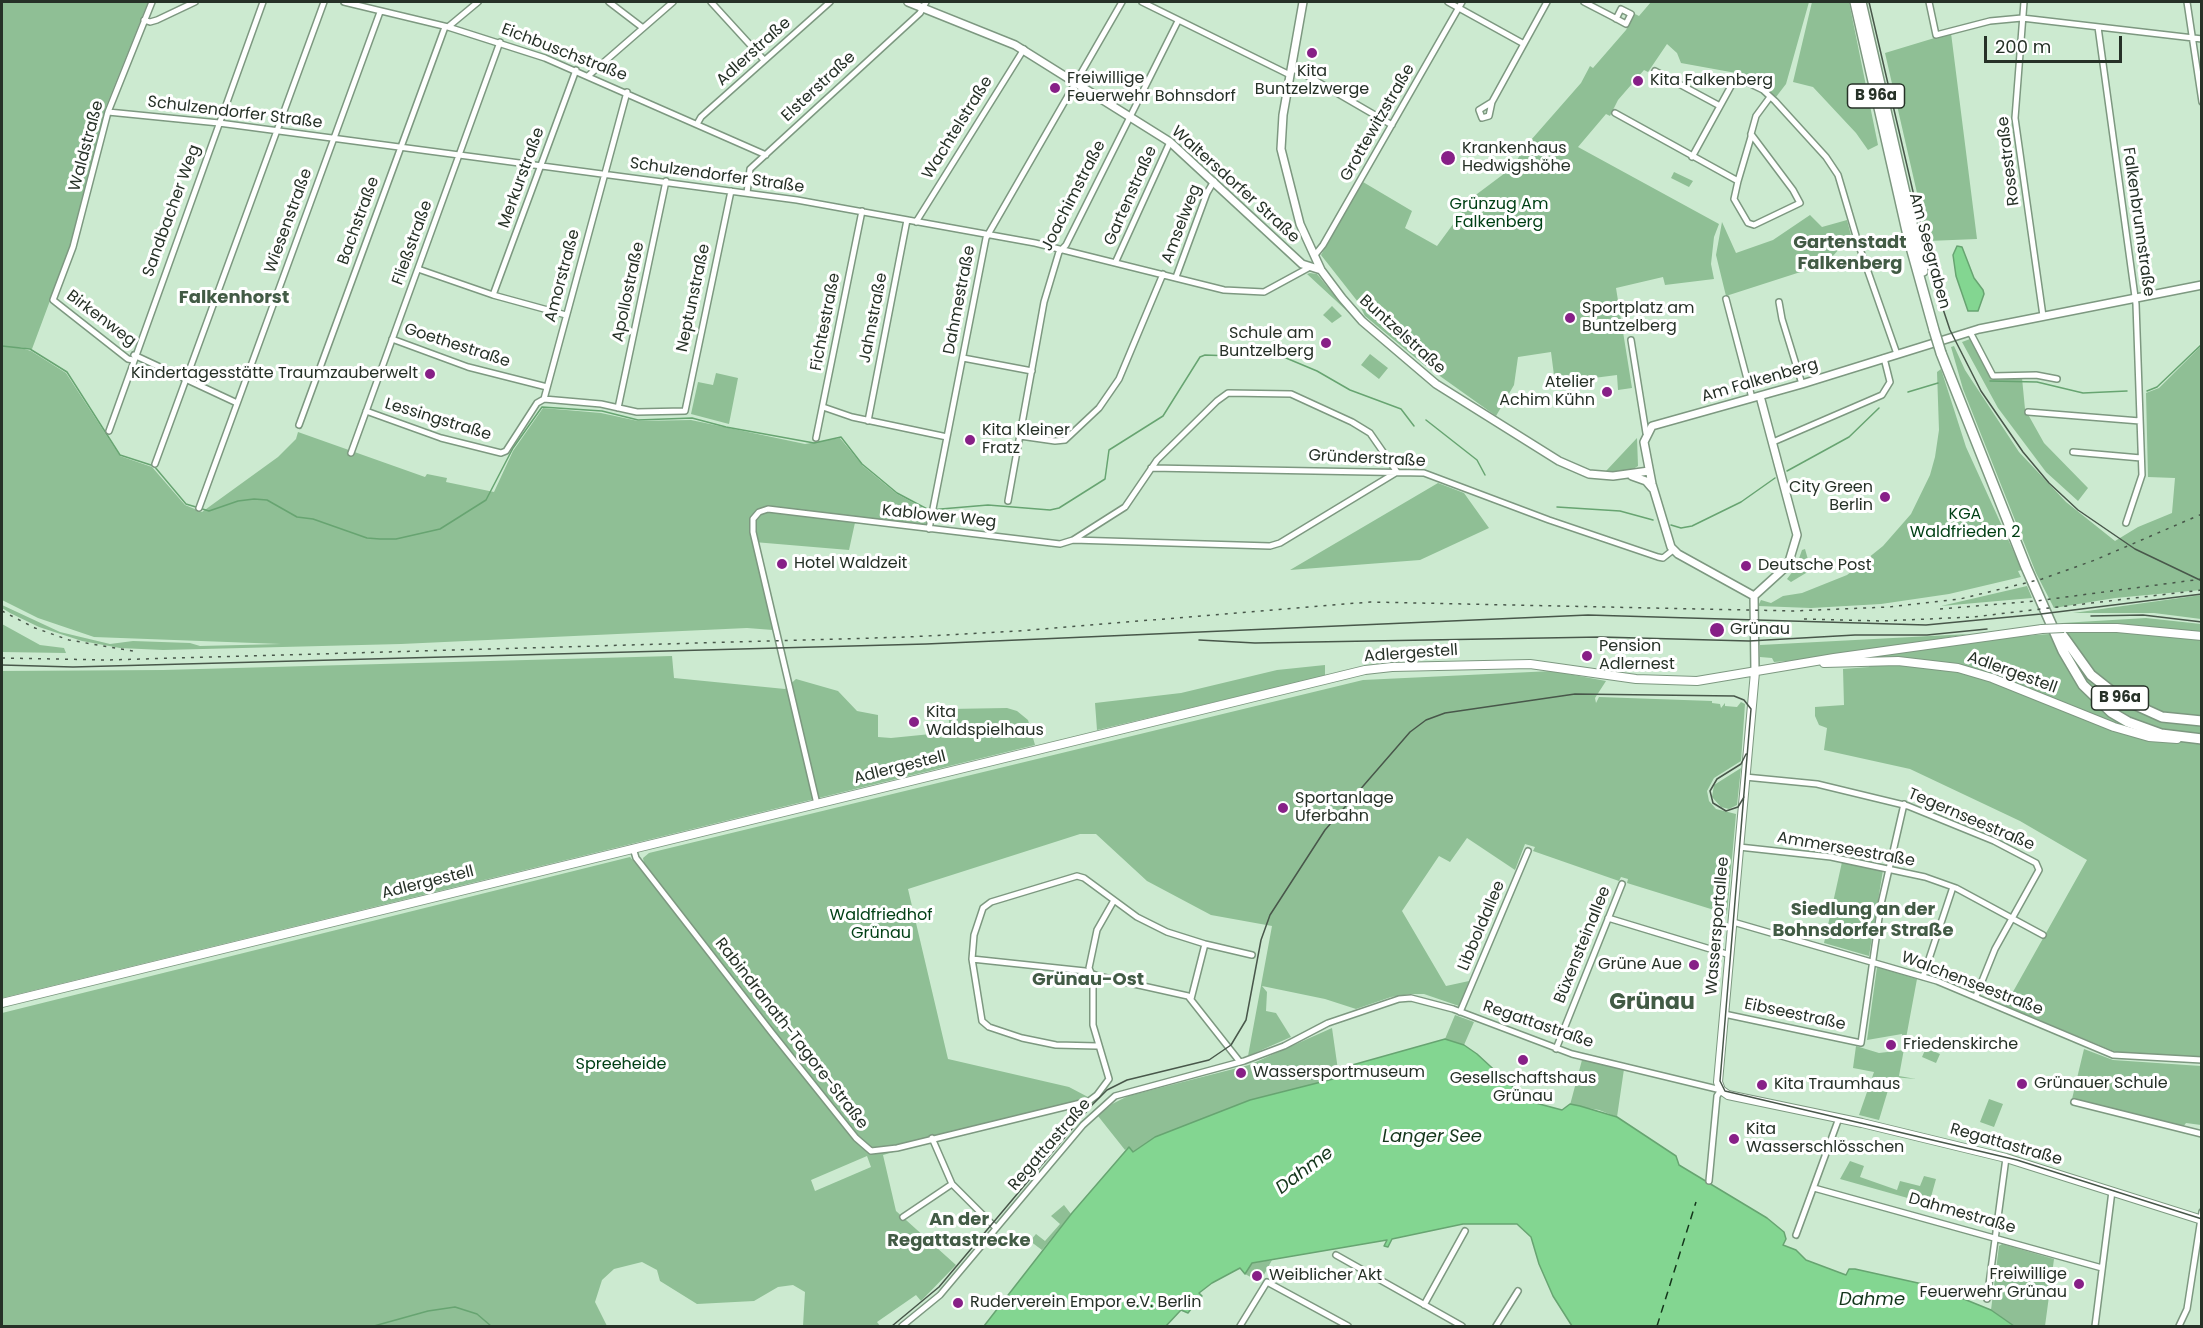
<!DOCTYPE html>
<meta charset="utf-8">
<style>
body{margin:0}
#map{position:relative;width:2203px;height:1328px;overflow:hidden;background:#ccead0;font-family:Poppins,sans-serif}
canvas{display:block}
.frame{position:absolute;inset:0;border:3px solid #263127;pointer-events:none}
.scale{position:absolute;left:1984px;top:36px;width:138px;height:27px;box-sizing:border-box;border:3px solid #263127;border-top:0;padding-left:8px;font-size:18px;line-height:21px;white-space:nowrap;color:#263127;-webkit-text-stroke:4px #fff;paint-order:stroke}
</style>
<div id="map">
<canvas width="2203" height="1328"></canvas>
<div class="frame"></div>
<div class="scale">200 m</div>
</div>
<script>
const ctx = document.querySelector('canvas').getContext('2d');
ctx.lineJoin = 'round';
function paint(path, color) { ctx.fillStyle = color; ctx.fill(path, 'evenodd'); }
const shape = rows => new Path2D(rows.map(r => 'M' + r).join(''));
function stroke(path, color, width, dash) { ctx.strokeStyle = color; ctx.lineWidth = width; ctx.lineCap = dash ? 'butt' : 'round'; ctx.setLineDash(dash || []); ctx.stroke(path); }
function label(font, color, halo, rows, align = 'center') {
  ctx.font = font + ' Poppins,sans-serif'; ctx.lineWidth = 6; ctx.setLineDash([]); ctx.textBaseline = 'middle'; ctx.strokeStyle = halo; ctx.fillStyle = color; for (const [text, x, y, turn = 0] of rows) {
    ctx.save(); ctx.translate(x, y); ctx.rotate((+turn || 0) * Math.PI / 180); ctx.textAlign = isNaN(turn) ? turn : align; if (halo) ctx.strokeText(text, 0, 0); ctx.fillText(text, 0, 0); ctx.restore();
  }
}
paint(shape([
 [2,2,148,2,105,109,73,239,32,349,18,347,31,351,66,373,120,456,152,467,185,505,202,512,278,457,296,439,298,432,425,477,427,474,447,478,446,482,494,492,513,451,543,408,601,413,638,421,691,420,805,444,840,438,863,466,897,494,929,511,926,526,856,518,849,550,754,542,773,630,747,628,401,644,163,650,120,648,82,641,39,627,10,613,2,608,2,605,60,632,110,644,133,641,190,643,200,646,281,644,94,637,38,618,2,600],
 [1651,2,1809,2,1786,84,1776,97,1747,75,1681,63,1677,53,1667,44,1648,72,1644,70,1618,100,1610,116,1606,114,1578,147,1719,224,1714,237,1711,264,1714,279,1665,285,1663,277,1616,288,1632,388,1618,390,1617,375,1555,383,1551,352,1518,357,1514,385,1496,416,1423,364,1365,316,1358,302,1321,255,1363,182,1412,211,1405,228,1437,246,1473,197,1513,167,1524,148,1581,83,1590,66,1593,68,1626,30,1635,14,1639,16],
 [1812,2,1849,2,1878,145,1868,150,1856,133,1813,87,1793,82],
 [1951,33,1977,239,1928,241,1885,53],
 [1674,172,1693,181,1689,187,1671,178],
 [1810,215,1822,227,1847,220,1853,243,1840,248,1832,257,1816,267,1726,296,1716,255,1722,222,1736,253,1773,240],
 [1310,273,1317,274,1347,311,1307,274],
 [1332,306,1342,316,1332,323,1323,315],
 [1970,339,1993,380,2022,378,2025,409,2044,443,2088,488,2078,501,2046,472,1998,408,1962,342],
 [1954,346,1965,370,2019,452,2066,502,2115,541,2138,527,2172,513,2175,478,2148,477,2146,393,2159,388,2201,346,2201,590,2115,598,2054,608,2036,573,1963,389,1951,347],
 [1370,354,1388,368,1379,379,1361,365],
 [1941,369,1966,447,2022,570,2018,571,2021,577,1949,594,1881,604,1811,608,1758,606,1761,600,1771,603,1783,596,1802,593,1847,575,1883,546,1911,514,1930,475,1935,457,1939,430,1937,372],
 [716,373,738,378,729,424,691,414,698,382,713,385],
 [1637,438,1638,466,1630,471,1606,471],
 [1438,483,1464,493,1489,528,1420,560,1290,570],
 [1805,549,1811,570,1791,582,1787,579,1796,567,1802,550],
 [2027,586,2032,598,1941,606],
 [2201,595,2201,619,2154,613,2073,613],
 [2146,618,2201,624,2201,634,2062,623],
 [2,624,40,645,64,648,66,653,2,652],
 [2100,630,2201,639,2201,1057,2116,1052,2005,1006,2087,860,2020,821,1910,769,1824,750,1827,728,1819,725,1815,716,1815,707,1844,705,1843,669,1869,667,1870,657,1998,638],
 [1969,634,1812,659,1774,662,1772,658,1760,657,1760,645],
 [672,656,674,678,785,689,796,679,838,691,857,711,878,715,878,737,891,738,931,734,943,738,950,734,948,709,1007,708,1017,711,1028,720,1035,745,2,998,2,671,163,670],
 [1325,665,1325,676,1097,730,1095,703,1181,693,1277,670],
 [1552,671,1606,681,1595,698,1596,703,1599,697,1712,701,1712,703,1720,704,1721,708,1725,703,1725,706,1737,707,1741,702,1745,704,1741,761,1714,778,1707,791,1709,801,1716,809,1736,814,1727,914,1627,883,1628,879,1621,877,1619,881,1533,851,1535,847,1525,844,1515,870,1467,838,1450,862,1439,856,1402,911,1446,986,1469,981,1459,1006,1424,994,1411,994,1391,997,1356,1009,1325,999,1262,986,1267,992,1266,1011,1276,1013,1291,1037,1248,1056,1272,926,1211,915,1147,881,1096,834,1080,834,908,889,948,1059,1069,1087,1088,1097,883,1155,896,1211,956,1265,921,1301,916,1295,877,1322,880,1326,803,1326,805,1292,793,1285,778,1287,754,1301,697,1304,660,1281,657,1270,642,1262,614,1269,602,1280,595,1302,607,1326,2,1326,2,1013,630,857,638,866,644,864,643,858,649,853,1363,680],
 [867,1156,871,1167,815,1191,811,1180],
 [1741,768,1737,805,1729,809,1721,807,1712,797,1714,785],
 [1842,862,1883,870,1869,956,1824,943],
 [1877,967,1917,979,1899,1076,1916,1079,1892,1077,1879,1120,1859,1115,1874,1072,1853,1068,1856,1046,1879,1053,1904,1050,1902,1034,1867,1040],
 [1455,1015,1474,1022,1464,1045,1445,1039],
 [1332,1028,1339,1077,1334,1079,1250,1100,1155,1137,1133,1152,1129,1147,1125,1150,1098,1116,1112,1104,1128,1096,1249,1065],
 [1926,1048,1940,1054,1936,1063,1922,1057],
 [2084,1049,2113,1060,2201,1066,2201,1125,2186,1123,2183,1127,2072,1099],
 [1582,1060,1624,1069,1617,1117,1599,1110,1570,1105],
 [1989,1099,2003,1104,1994,1127,1980,1122],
 [1850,1161,1864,1166,1860,1177,1897,1190,1900,1181,1920,1186,1924,1176,1936,1179,1929,1204,1840,1179],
 [1064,1205,1071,1214,1042,1250,1030,1241,1036,1234,1045,1241,1060,1224,1051,1216],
 [2002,1244,2054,1259,2045,1326,2014,1326,1991,1310,1999,1246],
 [1272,1260,1260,1282,1245,1274,1252,1263]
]), '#8fbf95');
const water = shape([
 [1957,246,1962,247,1974,278,1983,290,1984,294,1978,311,1968,311,1956,276,1953,255,1957,246],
 [1445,1039,1464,1045,1477,1054,1528,1101,1562,1110,1570,1104,1580,1106,1617,1117,1676,1156,1679,1165,1767,1218,1784,1232,1786,1239,1783,1245,1796,1250,1806,1260,1846,1275,1849,1269,1855,1269,1954,1291,1954,1295,1991,1310,2014,1326,1572,1326,1553,1296,1539,1264,1531,1237,1517,1224,1463,1224,1392,1239,1388,1247,1384,1246,1387,1240,1252,1263,1245,1274,1240,1268,1212,1283,1199,1293,1202,1296,1200,1298,1196,1296,1185,1305,1191,1309,1188,1313,1181,1310,1166,1326,984,1326,1072,1213,1129,1147,1133,1152,1155,1137,1250,1100,1333,1079,1339,1077,1338,1069,1445,1039]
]);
paint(water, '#83d691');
stroke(water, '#67a471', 1.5);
stroke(shape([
 [2,346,30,349,67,372,120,455,154,466,186,504,209,511,238,501,254,499,267,500,297,517,313,519,367,538,380,539,396,539,440,529,486,500,513,448,542,407,602,411,638,420,692,418,726,427,814,443,841,437,862,464,879,478,897,493,929,510,988,505,1050,510,1059,508,1105,479,1109,450,1163,416,1200,357,1205,355,1286,358,1317,371,1350,390,1401,409,1414,426],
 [1990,381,2037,382,2083,393,2127,391],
 [2147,391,2157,387,2202,344],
 [1908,392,1938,383],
 [1426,420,1477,460,1485,475],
 [1787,471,1849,437,1879,408],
 [1557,507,1620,511,1653,520],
 [1671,525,1681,528,1692,526,1741,502,1775,478],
 [374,1326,428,1311,455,1307,477,1314,491,1326]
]), '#67a471', 1.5);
stroke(shape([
 [1657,1326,1696,1202]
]), '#14361b', 1.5, [8, 6]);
const minor = shape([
 [344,2,448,27,545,58,766,155],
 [609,2,643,28],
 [711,2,764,60],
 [1142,2,1290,75],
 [1448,2,1524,44],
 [1584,2,1613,17,1626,24,1631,14,1621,9,1616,19],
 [1929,2,1936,35,1990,21,2022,18,2202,39],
 [2024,2,2015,118,2043,316],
 [2187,2,2202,102],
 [144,20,150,22,157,20,195,2],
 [448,27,478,2],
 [2098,27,2136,304,2142,475,2126,523],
 [1291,69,1299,71,1392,125],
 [1655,71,1720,106],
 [588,76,673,2],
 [1492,102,1479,110,1482,118,1489,116,1492,102,1547,2],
 [108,112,219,123,797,200,1035,243,1224,290,1264,292,1310,267],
 [1615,113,1738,181],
 [697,124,701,117,830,2],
 [1751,134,1793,190,1800,203,1754,225,1748,223,1734,199,1738,181,1751,137,1751,134,1756,116,1770,97],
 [1692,157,1736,77,1763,90,1775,101,1826,157,1838,175,1859,246,1897,354],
 [747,193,750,169,920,13,926,2],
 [916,222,1024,49],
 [1315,255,1323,245,1462,2],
 [1116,261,1170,142],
 [418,269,493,295,566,315],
 [1176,277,1207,193,1214,181],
 [493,295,576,70],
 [1726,299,1752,398],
 [1779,302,1782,319,1802,384],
 [1970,332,1993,376,2036,375,2057,379],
 [392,339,468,367,547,387],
 [1631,340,1646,433],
 [134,355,237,403],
 [963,358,1032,371],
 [133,360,128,359,53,300,73,247,108,112,152,2],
 [544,399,601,404,637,412,685,411,731,191],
 [823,407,852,417,947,437],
 [618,408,666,181],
 [366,411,441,438,501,453,506,451,537,403,544,399,627,92],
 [2028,412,2140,421],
 [868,421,907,220],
 [299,425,445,27],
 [109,431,263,2],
 [1020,436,1055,441,1065,440,1099,408,1119,379,1163,274],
 [816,438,862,211],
 [1773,442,1882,395,1890,382,1884,358],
 [2073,452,2141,458],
 [351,453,500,42],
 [155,464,324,2],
 [1151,468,1424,473,1549,520,1658,557,1663,558,1673,550],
 [1008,501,1044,302,1059,252,1066,245,1178,21],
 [199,508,380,12],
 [929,529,986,238,1122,2],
 [1073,540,1125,507,1157,460,1217,401,1228,393,1291,394,1352,422,1370,433,1397,472],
 [1745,777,1817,784,1908,806,1994,841,2036,863,2039,870,1995,949,1976,996],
 [817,804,753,532,753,519,759,512,768,509,1060,544,1073,540,1270,546,1280,543,1397,472],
 [1739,847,1831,857,1925,877,1956,888,2043,935],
 [633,848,636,858,772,1033,856,1138,871,1151,897,1148,1089,1101,1097,1095,1109,1079,1093,1025,1093,978,1089,968,1097,930,1113,902],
 [1608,918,1730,955],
 [1733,922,1937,981,2113,1055,2202,1060],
 [972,959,1085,971,1098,976,1188,996,1240,1062],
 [1923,977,1953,887],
 [1191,999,1205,944],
 [1460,1012,1528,851],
 [1724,1014,1861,1043,1881,904,1904,804],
 [1097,1046,1056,1045,1022,1038,989,1027,982,1021,972,959,974,935,983,908,991,902,1077,876,1084,878,1137,917,1167,932,1205,944,1252,955],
 [1556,1049,1622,884],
 [2074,1102,2202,1134],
 [932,1138,952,1184,996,1228],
 [1814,1188,2102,1268],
 [903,1217,952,1184],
 [1796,1235,1839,1118],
 [1336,1255,1462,1326],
 [1987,1299,2006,1158],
 [1424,1305,1465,1231],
 [902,1326,940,1295,1083,1125,1115,1096,1244,1061,1284,1046,1328,1023,1399,999,1411,998,1453,1009,1572,1054,1721,1090,1717,1096,1709,1181],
 [1240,1326,1267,1282,1348,1326],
 [1496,1326,1518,1291],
 [2095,1326,2112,1191],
 [2179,1326,2187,1309,2202,1212]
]);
const tertiary = shape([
 [908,2,1015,45,1170,142,1302,264,1321,270],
 [1303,2,1283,115,1281,149,1300,224,1321,270,1342,298,1362,321,1436,384,1559,461,1589,474,1613,476,1649,471],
 [1632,476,1646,481,1652,488],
 [1754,596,1678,554,1671,547,1652,484,1644,442,1652,426,1802,384,1979,329,2202,285],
 [1754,596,1788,565,1797,535,1760,396],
 [1754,596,1755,672]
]);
const secondary = shape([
 [2064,628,2117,628,2202,636],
 [1824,663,1898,661,1958,668,1992,678,2114,727,2149,737,2177,739],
 [1755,672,1718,1082,1721,1090,1728,1095,1862,1123,2006,1158,2202,1220],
 [2,1003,1365,670,1392,667,1530,664,1636,679,1697,681,1834,658,2042,629]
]);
const primary = shape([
 [1855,2,1909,240,1934,330],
 [1861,2,1923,271],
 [1941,353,2026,567,2063,651,2083,685,2111,712,2128,722,2161,734,2202,739],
 [2063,636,2091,675,2120,698,2162,717,2202,721]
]);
stroke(minor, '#7d9880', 8);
stroke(tertiary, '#7d9880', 10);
stroke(secondary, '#7d9880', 10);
stroke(primary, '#7d9880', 12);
stroke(minor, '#fff', 5);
stroke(tertiary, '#fff', 7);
stroke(secondary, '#fff', 8);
stroke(primary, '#fff', 9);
stroke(shape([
 [1869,2,1934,282,1950,330,1981,391,2023,452,2049,483,2078,510,2135,549,2202,581],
 [2091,616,2143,615,2202,622],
 [1199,640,1255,643,1601,637,1749,641,1855,635,1927,635,1987,629],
 [2,665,73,667,926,644,1588,615,1926,625,2041,614,2202,594],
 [1744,797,1738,807,1726,811,1713,803,1710,791,1717,779,1741,764,1746,754],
 [892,1326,939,1287,1092,1105,1107,1090,1127,1080,1209,1060,1231,1045,1246,1020,1261,940,1270,915,1325,830,1410,732,1426,720,1445,713,1575,694,1734,696,1744,700,1751,709,1720,1081,1725,1091,2017,1160,2202,1219],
 [1453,1326,1464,1326]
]), '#48574a', 1.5);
stroke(shape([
 [1940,609,2036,601,2202,579],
 [2,611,35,628,69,640,138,652],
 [1804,619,1882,621,1973,617,2202,590],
 [2,658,107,660,908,637,1018,631,1370,602,1794,611,1889,607,1960,599,2042,579,2095,560,2202,514]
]), '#48574a', 1.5, [3, 6]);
const secondaryBridge = shape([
 [2042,629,2064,628]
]);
const primaryBridge = shape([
 [1934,330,1941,353]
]);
stroke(secondaryBridge, '#7d9880', 10, []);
stroke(primaryBridge, '#7d9880', 12, []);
stroke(secondaryBridge, '#fff', 8);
stroke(primaryBridge, '#fff', 9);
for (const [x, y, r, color] of [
 [1312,53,6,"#872087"],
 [1638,81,6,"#872087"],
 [1055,88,6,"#872087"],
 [1448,158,8,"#872087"],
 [1570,318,6,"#872087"],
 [1326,343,6,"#872087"],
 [430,374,6,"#872087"],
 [1607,392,6,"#872087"],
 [970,440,6,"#872087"],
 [1885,497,6,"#872087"],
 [782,564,6,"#872087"],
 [1746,566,6,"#872087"],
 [1717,630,8,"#872087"],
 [1587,656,6,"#872087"],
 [914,722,6,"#872087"],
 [1283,808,6,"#872087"],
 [1694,965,6,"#872087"],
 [1891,1045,6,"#872087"],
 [1523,1060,6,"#872087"],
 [1241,1073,6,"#872087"],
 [2022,1084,6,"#872087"],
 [1762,1085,6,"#872087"],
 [1734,1139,6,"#872087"],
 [1257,1276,6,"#872087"],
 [2079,1284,6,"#872087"],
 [958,1303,6,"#872087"]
]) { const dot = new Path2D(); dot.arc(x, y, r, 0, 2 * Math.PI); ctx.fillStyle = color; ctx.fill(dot); stroke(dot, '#fff', 2); }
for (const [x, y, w] of [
 [1876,96,57],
 [2120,698,57]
]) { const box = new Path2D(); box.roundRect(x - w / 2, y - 12, w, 24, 4.5); ctx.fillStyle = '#fff'; ctx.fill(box); stroke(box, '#263127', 1.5); }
label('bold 15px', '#263127', null, [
 ["B 96a",1876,96],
 ["B 96a",2120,698]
]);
label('16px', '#263127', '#fff', [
 ["Adlerstraße",754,52,-42],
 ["Eichbuschstraße",564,53,21],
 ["Elsterstraße",819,87,-43],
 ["Schulzendorfer Straße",235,113,7],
 ["Grottewitzstraße",1378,123,-60],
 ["Wachtelstraße",958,128,-58],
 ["Waldstraße",87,146,-75],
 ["Rosestraße",2009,161,-97],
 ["Schulzendorfer Straße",717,176,8],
 ["Merkurstraße",522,178,-70],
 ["Waltersdorfer Straße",1235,185,42],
 ["Joachimstraße",1074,196,-63],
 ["Gartenstraße",1131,196,-66],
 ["Sandbacher Weg",172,211,-70],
 ["Wiesenstraße",289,221,-70],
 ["Bachstraße",359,221,-70],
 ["Falkenbrunnstraße",2138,222,82],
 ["Amselweg",1182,224,-69],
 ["Fließstraße",413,243,-70],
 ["Am Seegraben",1929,251,75],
 ["Amorstraße",563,276,-75],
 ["Apollostraße",629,292,-78],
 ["Neptunstraße",694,298,-78],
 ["Dahmestraße",960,300,-79],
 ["Jahnstraße",874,318,-79],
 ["Birkenweg",101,319,37],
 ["Fichtestraße",826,322,-79],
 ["Buntzelstraße",1402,335,42],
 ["Goethestraße",457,346,18],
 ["Am Falkenberg",1760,381,-16],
 ["Lessingstraße",438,420,17],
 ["Gründerstraße",1367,459,3],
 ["Kablower Weg",939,517,6],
 ["Adlergestell",1411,654,-4],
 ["Adlergestell",2012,673,20],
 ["Adlergestell",900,768,-14],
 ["Tegernseestraße",1971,820,23],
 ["Ammerseestraße",1846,850,10],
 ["Adlergestell",428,883,-14],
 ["Libboldallee",1482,926,-67],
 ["Wassersportallee",1718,926,-85],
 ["Büxensteinallee",1583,945,-68],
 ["Walchenseestraße",1972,984,21],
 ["Eibseestraße",1795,1015,12],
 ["Regattastraße",1538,1025,19],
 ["Rabindranath-Tagore-Straße",791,1034,52],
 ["Regattastraße",1050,1145,-49],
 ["Regattastraße",2006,1145,16],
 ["Dahmestraße",1962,1214,16]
]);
label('16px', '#263127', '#fff', [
 ["Kita",1312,72,"center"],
 ["Buntzelzwerge",1312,90,"center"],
 ["Freiwillige",1067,79],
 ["Feuerwehr Bohnsdorf",1067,97],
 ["Kita Falkenberg",1650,81],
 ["Krankenhaus",1462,149],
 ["Hedwigshöhe",1462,167],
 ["Sportplatz am",1582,309],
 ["Buntzelberg",1582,327],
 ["Schule am",1314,334,"right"],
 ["Buntzelberg",1314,352,"right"],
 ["Kindertagesstätte Traumzauberwelt",418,374,"right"],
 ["Atelier",1595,383,"right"],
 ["Achim Kühn",1595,401,"right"],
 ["Kita Kleiner",982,431],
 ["Fratz",982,449],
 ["City Green",1873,488,"right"],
 ["Berlin",1873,506,"right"],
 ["Hotel Waldzeit",794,564],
 ["Deutsche Post",1758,566],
 ["Grünau",1730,630],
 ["Pension",1599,647],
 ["Adlernest",1599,665],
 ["Kita",926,713],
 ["Waldspielhaus",926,731],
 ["Sportanlage",1295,799],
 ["Uferbahn",1295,817],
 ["Grüne Aue",1682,965,"right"],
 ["Friedenskirche",1903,1045],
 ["Wassersportmuseum",1253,1073],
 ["Gesellschaftshaus",1523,1079,"center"],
 ["Grünau",1523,1097,"center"],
 ["Grünauer Schule",2034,1084],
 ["Kita Traumhaus",1774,1085],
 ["Kita",1746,1130],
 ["Wasserschlösschen",1746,1148],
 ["Freiwillige",2067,1275,"right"],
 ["Feuerwehr Grünau",2067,1293,"right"],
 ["Weiblicher Akt",1269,1276],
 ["Ruderverein Empor e.V. Berlin",970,1303]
], 'left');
label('16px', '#004015', '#fff', [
 ["Grünzug Am",1499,205],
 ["Falkenberg",1499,223],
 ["KGA",1965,515],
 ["Waldfrieden 2",1965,533],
 ["Waldfriedhof",881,916],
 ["Grünau",881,934],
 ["Spreeheide",621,1065]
]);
label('bold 18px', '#425b45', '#fff', [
 ["Gartenstadt",1850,243],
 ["Falkenberg",1850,264],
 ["Falkenhorst",234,298],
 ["Siedlung an der",1863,910],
 ["Bohnsdorfer Straße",1863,931],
 ["Grünau-Ost",1088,980],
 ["An der",959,1220],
 ["Regattastrecke",959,1241]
]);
label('italic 18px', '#14361b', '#fff', [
 ["Langer See",1432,1137],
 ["Dahme",1305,1171,-37],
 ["Dahme",1872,1300]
]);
label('bold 22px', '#425b45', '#fff', [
 ["Grünau",1652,1003]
]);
</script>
